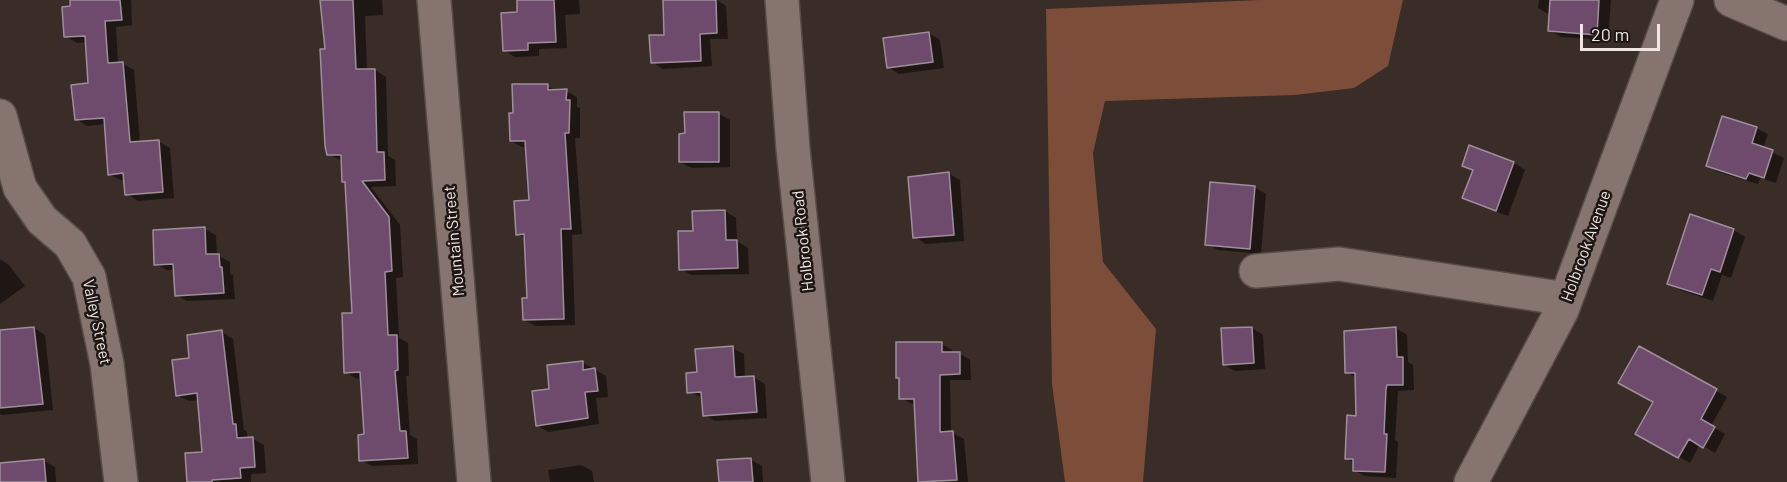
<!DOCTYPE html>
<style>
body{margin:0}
#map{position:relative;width:1787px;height:482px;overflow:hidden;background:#3a2c26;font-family:Barlow,sans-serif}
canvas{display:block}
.scale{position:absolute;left:1580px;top:24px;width:80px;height:27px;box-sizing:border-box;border:3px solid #efe6e2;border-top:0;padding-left:8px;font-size:18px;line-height:21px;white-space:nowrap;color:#efe6e2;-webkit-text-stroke:4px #1d1613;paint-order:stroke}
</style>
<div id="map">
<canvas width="1787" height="482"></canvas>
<div class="scale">20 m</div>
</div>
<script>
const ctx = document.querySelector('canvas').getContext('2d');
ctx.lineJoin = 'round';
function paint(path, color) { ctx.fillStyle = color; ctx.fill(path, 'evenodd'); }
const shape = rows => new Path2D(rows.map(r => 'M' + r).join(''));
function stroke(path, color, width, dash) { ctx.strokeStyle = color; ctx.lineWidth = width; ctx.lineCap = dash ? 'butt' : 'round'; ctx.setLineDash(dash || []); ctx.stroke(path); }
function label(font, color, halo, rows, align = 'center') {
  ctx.font = font + ' Barlow,sans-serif'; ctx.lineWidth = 5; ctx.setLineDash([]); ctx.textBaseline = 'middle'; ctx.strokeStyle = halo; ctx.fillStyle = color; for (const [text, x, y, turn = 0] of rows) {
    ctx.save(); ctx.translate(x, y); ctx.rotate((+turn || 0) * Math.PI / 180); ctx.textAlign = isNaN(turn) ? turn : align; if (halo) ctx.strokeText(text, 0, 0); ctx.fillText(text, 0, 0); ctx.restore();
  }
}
paint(shape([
 [1260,0,1403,0,1388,66,1354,88,1295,95,1105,101,1093,153,1103,262,1156,329,1143,482,1065,482,1052,384,1046,9]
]), '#7c4d38');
paint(shape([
 [69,0,131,0,132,25,116,27,118,64,123,64,134,70,140,143,158,141,170,148,174,198,138,201,127,194,126,180,121,180,109,174,106,124,87,126,76,119,90,85,87,42,77,43,65,36],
 [321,0,382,0,383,15,365,16,367,70,375,70,386,77,388,156,395,160,396,186,371,187,400,225,403,277,396,278,399,338,408,343,409,376,406,376,410,435,417,439,418,464,372,466,361,460,366,436,362,378,357,379,345,372,353,314,346,182,343,161,328,154,326,50],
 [518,0,579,0,580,14,565,15,567,48,539,49,539,56,515,57,504,50,519,13],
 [694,0,717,0,726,6,728,39,710,39,712,66,663,69,652,62,666,36],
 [1539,0,1611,0,1608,40,1561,37,1549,30,1550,15,1538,8],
 [929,33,940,40,944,68,899,74,888,67],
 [547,86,556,91,566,91,577,97,577,107,580,108,580,138,575,138,582,234,572,235,575,325,536,326,524,320,529,299,526,239,518,234,531,201,527,147,522,147,511,141,514,115],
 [719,114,730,120,730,167,692,168,680,162],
 [1756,128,1768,134,1763,148,1784,158,1776,183,1760,178,1758,184,1718,172,1707,165],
 [1514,163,1525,170,1508,216,1475,204,1464,198,1474,171,1464,165],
 [949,174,960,180,964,241,926,244,915,237],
 [1254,187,1266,194,1261,254,1218,250,1207,244],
 [725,211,736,218,737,241,748,248,749,274,692,275,680,269,694,232],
 [1691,216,1734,230,1745,237,1731,278,1722,275,1713,301,1680,290,1669,283],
 [204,229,216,235,217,255,230,262,230,274,233,275,235,299,187,301,176,295,175,270,167,270,156,264],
 [0,259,9,265,25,286,0,304],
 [34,328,45,335,53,410,2,415,0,414,0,331],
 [1252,328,1263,335,1265,369,1235,371,1224,365],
 [1396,328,1407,335,1408,362,1413,365,1414,390,1398,391,1395,440,1398,442,1396,478,1365,476,1354,470,1354,463,1346,458,1357,417,1356,378,1347,372],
 [222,332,233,339,244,430,247,432,247,439,253,439,264,445,266,473,251,474,251,482,188,482,204,453,199,400,189,401,177,395,191,360],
 [941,344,952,350,952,353,959,353,970,360,971,380,950,380,951,432,964,439,968,482,920,481,916,404,912,404,901,398,900,379,898,377],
 [732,348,744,354,745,378,753,377,765,384,767,418,715,421,704,415,703,398,689,392,699,373],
 [1640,348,1727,397,1711,426,1725,434,1715,453,1700,444,1690,463,1637,434,1655,402],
 [582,362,606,376,608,397,596,398,599,424,548,432,537,425,551,390],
 [751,460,762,466,763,482,720,482],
 [44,461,55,467,56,482,0,482,0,465],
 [581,465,592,471,594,482,550,482,548,470]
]), '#0007');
const building = shape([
 [70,0,120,0,122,20,105,21,108,63,123,62,130,142,159,140,163,192,125,195,123,173,108,175,104,118,75,120,71,85,88,83,85,36,64,37,62,7,70,6,70,0],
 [320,0,353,0,356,69,375,69,377,152,384,152,385,180,362,181,389,217,392,271,385,272,388,335,397,335,398,370,395,371,400,431,406,431,408,458,359,461,358,435,364,434,360,372,344,373,342,313,352,313,345,182,342,182,341,155,327,155,325,146,320,49,325,49,320,0],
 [517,0,554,0,556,42,528,43,528,50,503,51,501,13,517,12,517,0],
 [663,0,716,0,717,33,700,34,701,61,651,63,649,35,664,35,663,0],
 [1550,0,1599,0,1597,35,1548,31,1550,0],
 [929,32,933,62,887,68,883,38,929,32],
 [512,84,548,84,548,90,567,89,566,100,570,100,569,133,565,133,571,229,561,229,564,319,523,320,522,298,527,298,524,234,516,235,514,201,529,200,525,141,510,141,509,113,513,113,512,84],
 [684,112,719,112,719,162,679,162,679,134,685,133,684,112],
 [1722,116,1757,127,1752,143,1773,150,1764,178,1749,173,1746,179,1706,166,1722,116],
 [1469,145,1514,162,1496,211,1462,198,1473,170,1462,166,1469,145],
 [949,172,954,235,913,238,908,177,949,172],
 [1210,182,1255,186,1250,249,1205,245,1210,182],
 [725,210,726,240,737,240,738,268,679,270,678,231,693,231,692,211,725,210],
 [1690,214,1734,229,1720,272,1711,269,1702,295,1667,284,1690,214],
 [205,227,206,254,219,254,220,267,222,267,224,293,175,296,173,264,154,265,153,230,205,227],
 [34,327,43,404,0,408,0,330,34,327],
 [1252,327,1254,363,1223,365,1221,328,1252,327],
 [1396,327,1397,357,1403,357,1403,385,1387,385,1386,389,1384,434,1387,434,1385,472,1353,471,1353,459,1345,459,1347,415,1356,416,1355,373,1345,373,1344,331,1396,327],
 [222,330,233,424,236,424,237,438,253,437,255,467,240,468,241,478,212,480,212,482,187,482,185,453,202,452,197,393,176,396,172,360,189,358,187,335,222,330],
 [896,342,942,342,942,352,960,352,960,374,940,375,940,432,953,431,957,480,918,482,914,399,899,399,899,378,896,378,896,342],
 [733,346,735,377,754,376,757,412,703,416,701,392,687,393,686,373,697,372,695,349,733,346],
 [1639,346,1717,389,1701,419,1715,427,1703,448,1689,439,1678,458,1635,434,1653,402,1618,383,1639,346],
 [583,361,583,370,595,368,598,391,585,392,588,418,536,426,532,391,549,389,547,365,583,361],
 [751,458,753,482,719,482,717,460,751,458],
 [44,459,46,482,0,482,0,463,44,459]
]);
paint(building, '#6e4a6d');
stroke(building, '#9d909c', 1.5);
const minor = shape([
 [434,0,474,482],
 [782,0,793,149,828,482],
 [1731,0,1787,24],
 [0,116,20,188,42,220,70,244,89,277,107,364,121,482],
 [1256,271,1339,264,1566,299],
 [1471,482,1562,310,1677,0]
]);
stroke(minor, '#574b46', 36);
stroke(minor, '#86756e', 33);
label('16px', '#efe6e2', '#1d1613', [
 ["Mountain Street",454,241,-95],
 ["Holbrook Road",803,241,-96],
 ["Holbrook Avenue",1586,246,-70],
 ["Valley Street",97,322,78]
]);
</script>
